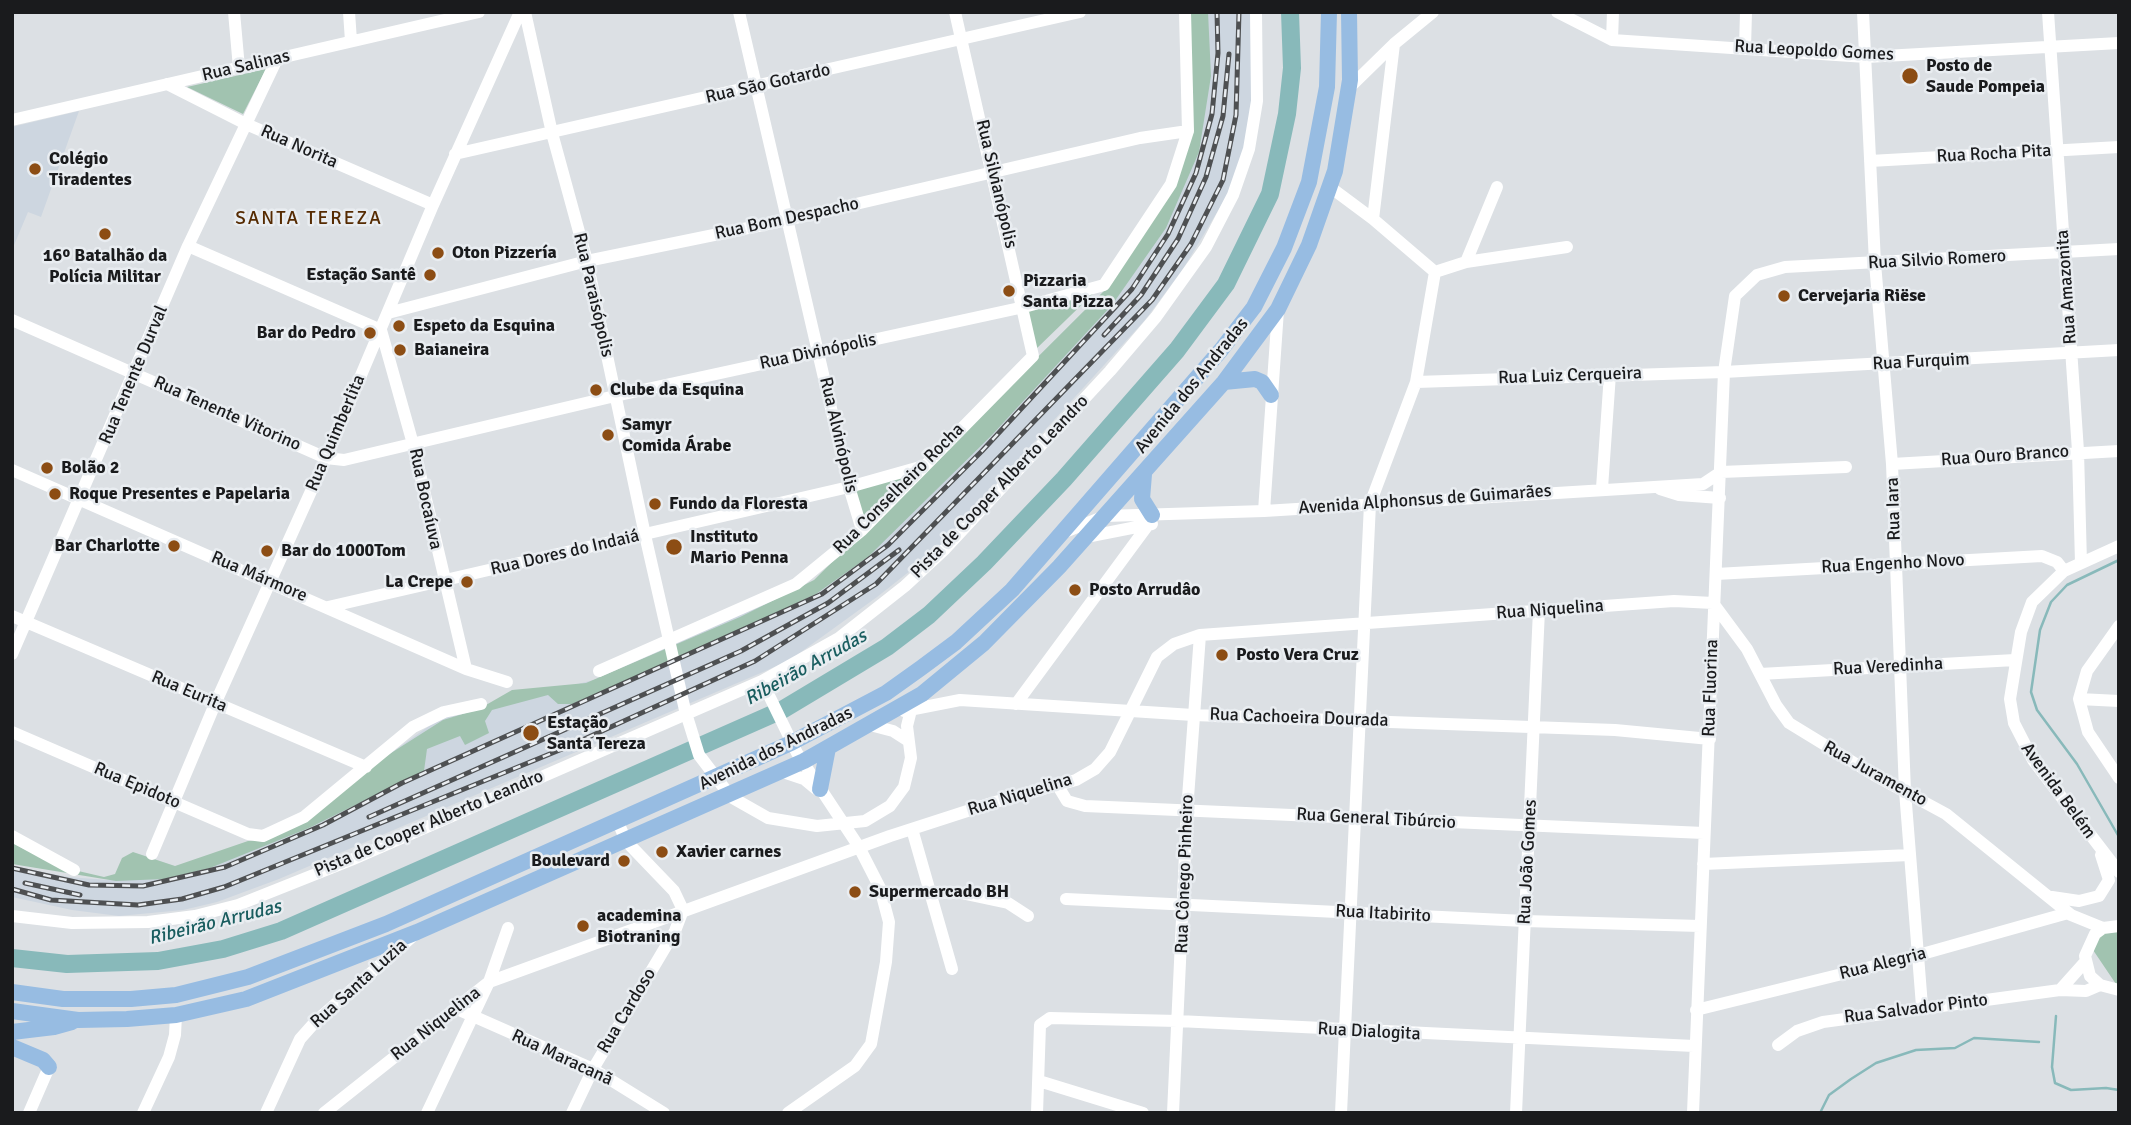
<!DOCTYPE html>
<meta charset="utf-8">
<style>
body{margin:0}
#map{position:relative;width:2131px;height:1125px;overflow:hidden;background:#dce0e4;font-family:Signika,sans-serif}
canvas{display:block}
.frame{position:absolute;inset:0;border:14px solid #1a1b1d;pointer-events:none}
</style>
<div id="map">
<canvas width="2131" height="1125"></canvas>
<div class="frame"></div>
</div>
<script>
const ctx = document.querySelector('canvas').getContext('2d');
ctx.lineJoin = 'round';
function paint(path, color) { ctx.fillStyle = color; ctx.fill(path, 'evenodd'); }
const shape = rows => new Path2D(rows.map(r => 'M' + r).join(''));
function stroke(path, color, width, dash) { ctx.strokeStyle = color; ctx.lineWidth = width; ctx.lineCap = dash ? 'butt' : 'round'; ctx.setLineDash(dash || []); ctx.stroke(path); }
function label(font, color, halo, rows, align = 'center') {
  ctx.font = font + ' Signika,sans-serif'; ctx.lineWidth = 5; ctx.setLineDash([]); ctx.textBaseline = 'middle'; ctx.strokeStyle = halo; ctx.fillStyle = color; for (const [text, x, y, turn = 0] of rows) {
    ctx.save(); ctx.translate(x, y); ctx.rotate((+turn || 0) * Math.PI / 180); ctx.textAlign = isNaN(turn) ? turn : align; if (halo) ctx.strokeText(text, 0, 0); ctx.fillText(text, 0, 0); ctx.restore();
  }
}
paint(shape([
 [1194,12,1254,12,1258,86,1247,139,1228,194,1183,269,1145,320,934,552,877,597,790,660,763,672,279,879,217,902,183,910,119,916,72,910,12,897,12,866,68,877,108,880,171,869,252,843,367,770,443,716,594,680,817,581,1122,277,1191,142],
 [79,111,41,217,28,212,12,250,12,127]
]), '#cdd6e0');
paint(shape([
 [1187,12,1208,12,1211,76,1199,152,1166,228,1112,305,992,435,868,557,816,594,699,649,572,704,558,704,548,695,492,710,485,721,489,733,465,745,460,736,427,749,424,771,309,828,210,868,164,879,116,881,12,864,12,843,61,867,104,877,115,874,122,858,133,852,175,866,248,841,267,839,310,816,388,755,443,720,479,709,512,690,586,683,740,617,814,580,1111,284,1150,225,1190,132],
 [266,69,243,114,187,87],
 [1100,287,1034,351,1027,308],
 [915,471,863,524,853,491],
 [2119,930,2119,987,2118,987,2091,947,2104,932]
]), '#a1c3b0');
stroke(shape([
 [2119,560,2067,585,2051,602,2040,630,2031,692,2037,710,2077,764,2119,837],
 [2056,1016,2052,1067,2055,1083,2071,1090,2106,1088,2119,1090],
 [1820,1113,1829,1095,1851,1079,1876,1063,1916,1050,1955,1048,1974,1038,2039,1042]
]), '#88b9ba', 2.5);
stroke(shape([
 [12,958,67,964,158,961,223,949,281,931,782,710,887,647,929,615,984,563,1064,479,1177,350,1226,284,1270,194,1287,114,1292,68,1290,12]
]), '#88b9ba', 18);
stroke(shape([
 [234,12,239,68],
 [349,12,351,41],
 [525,12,552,133,587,261,645,535,685,710,699,755,731,797,768,818,817,826,865,821,890,806,904,787,911,758,907,726,911,710],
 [739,12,850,490,862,530],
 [1557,12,1612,40,1866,57,2119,43],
 [1863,12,1875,263,1892,464,1905,791,1922,1006],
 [2048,12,2078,451,2081,563],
 [1612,40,1613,12],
 [1745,48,1746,12],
 [167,84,246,124,433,205],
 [1349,88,1394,44,1433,12],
 [12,120,479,12],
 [455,154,1080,12],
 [1870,161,2119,147],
 [1330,187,1373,219,1435,272],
 [1373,219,1394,44],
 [188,246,381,330,413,444,466,669],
 [1466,262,1497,187],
 [1435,272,1466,262,1567,247],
 [388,313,587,261,787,220,1140,138,1188,131],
 [12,320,326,458,344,460,615,396,1024,307,1104,285,1171,184,1188,131,1185,12],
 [1416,382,1724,372,2119,350],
 [1892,464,2119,451],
 [12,470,466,669,507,682],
 [1721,472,1846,467],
 [1602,488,1610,374],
 [1660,489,1679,495,1720,498],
 [1264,511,1278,310],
 [1065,532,1105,516,1264,511,1703,484,1721,472],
 [1086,537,1152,524],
 [2119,546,2064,571,2032,602,2021,632,2010,699,2014,723,2033,760,2119,872],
 [1716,574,2042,556,2057,562,2064,571],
 [1713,603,1747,649,1776,705,1789,723,1874,775,1946,814,2071,915,2103,928],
 [328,607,849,487,920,467],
 [12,616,366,767],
 [2119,626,2087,671,2079,699,2088,732,2119,778],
 [12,654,188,246,277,59],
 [599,671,796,584,862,530,1033,356,955,12],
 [1760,674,2015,660],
 [762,681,797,753,859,847,880,888,889,922,886,962,871,1044,855,1066,788,1113],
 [2079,699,2119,701],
 [1016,704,1148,525],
 [904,711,960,700,1193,715,1615,730,1710,739],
 [870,725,893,731,907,740],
 [12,732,248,834,263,836,304,817,413,727,444,712,481,704],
 [780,771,804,779,816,789],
 [1058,786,1067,801,1085,806,1704,833],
 [912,829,952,969],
 [12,836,74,870],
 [152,854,215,704,326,458,433,205,520,12],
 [1703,864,1910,855],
 [932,892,961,893,1008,903,1028,916],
 [2052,897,2079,901,2099,896,2109,880,2101,855],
 [1066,899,1525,921,1700,926],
 [12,916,72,923,148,922,195,916,238,905,351,860,762,681,839,638,905,586,945,549,1110,371,1156,317,1206,247,1233,195,1249,149,1257,101,1256,12],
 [2119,926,2103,928,2095,934,2085,956,2090,976,2100,985,2119,990],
 [2060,990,2085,962],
 [457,1009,593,1069,664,1113],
 [1696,1010,1915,956,2068,913],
 [1778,1045,1797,1031,1823,1022,2060,990,2086,991,2100,985],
 [1039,1081,1143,1113],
 [29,1113,49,1067],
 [143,1113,169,1057,175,1035,176,1015],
 [266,1113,300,1039,316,1021,413,936],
 [324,1113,489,982,890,836,995,802,1076,780,1095,769,1110,752,1157,657,1174,644,1200,635,1674,601,1713,603],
 [427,1113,489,982,508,928],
 [572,1113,593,1069,675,931,683,910,674,891,626,841,618,822],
 [1037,1113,1040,1025,1050,1018,1178,1021,1694,1046],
 [1173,1113,1187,811,1200,635],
 [1341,1113,1370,504,1416,382,1435,272],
 [1516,1113,1539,610],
 [1693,1113,1724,372,1735,296,1757,275,1785,267,2119,249]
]), '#fff', 12);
stroke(shape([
 [1224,382,1255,379,1262,382,1271,395],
 [1144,474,1142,499,1152,515],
 [820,789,828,748],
 [12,992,63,999,131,999,176,995,248,977,386,924,791,743,886,693,921,668,956,642,1012,590,1221,350,1254,307,1284,248,1309,182,1327,87,1329,12],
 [12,1011,78,1020,127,1019,176,1015,246,999,417,932,804,761,922,694,984,643,1059,567,1224,382,1278,309,1309,245,1335,171,1350,80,1349,12],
 [12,1032,54,1027,72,1022],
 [12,1047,43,1060,49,1067]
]), '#97bce2', 16);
const rail = shape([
 [1104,335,1141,295,1178,239,1206,177,1223,116,1229,54],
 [369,817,741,651,828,603,899,550],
 [12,868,89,885,143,886,225,867,323,825,402,783,822,594,888,545,982,451,1132,289,1168,234,1196,173,1212,114,1218,53,1217,12],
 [25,883,80,895],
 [12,889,51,900,138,905,182,899,224,887,567,747,755,661,876,584,1152,300,1191,244,1223,180,1236,115,1239,12]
]);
stroke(rail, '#4e5052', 5);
stroke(rail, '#e9edf1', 2.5, [8]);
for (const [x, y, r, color] of [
 [1910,76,9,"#8c4d14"],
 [35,169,7,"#8c4d14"],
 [105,234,7,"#8c4d14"],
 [438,253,7,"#8c4d14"],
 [430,275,7,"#8c4d14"],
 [1009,291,7,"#8c4d14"],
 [1784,296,7,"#8c4d14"],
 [399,326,7,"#8c4d14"],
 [370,333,7,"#8c4d14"],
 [400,350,7,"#8c4d14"],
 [596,390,7,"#8c4d14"],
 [608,435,7,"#8c4d14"],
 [47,468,7,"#8c4d14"],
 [55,494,7,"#8c4d14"],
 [655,504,7,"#8c4d14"],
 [174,546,7,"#8c4d14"],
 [674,547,9,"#8c4d14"],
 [267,551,7,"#8c4d14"],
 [467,582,7,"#8c4d14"],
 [1075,590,7,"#8c4d14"],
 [1222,655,7,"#8c4d14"],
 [531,733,9,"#8c4d14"],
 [662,852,7,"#8c4d14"],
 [624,861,7,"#8c4d14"],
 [855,892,7,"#8c4d14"],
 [583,926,7,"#8c4d14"]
]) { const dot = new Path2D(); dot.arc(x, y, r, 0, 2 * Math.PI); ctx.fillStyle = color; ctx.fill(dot); stroke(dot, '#e9edf1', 2.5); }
label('18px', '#1a1b1d', '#e9edf1', [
 ["Rua Leopoldo Gomes",1814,51,3],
 ["Rua Salinas",246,66,-13],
 ["Rua São Gotardo",768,84,-13],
 ["Rua Norita",299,147,24],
 ["Rua Rocha Pita",1994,154,-3],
 ["Rua Silvianópolis",996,184,77],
 ["Rua Bom Despacho",787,219,-12],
 ["Rua Silvio Romero",1937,260,-3],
 ["Rua Amazonita",2067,287,-94],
 ["Rua Paraisópolis",593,295,77],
 ["Rua Divinópolis",818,352,-12],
 ["Rua Furquim",1921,362,-3],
 ["Rua Tenente Durval",134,375,-67],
 ["Rua Luiz Cerqueira",1570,376,-2],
 ["Avenida dos Andradas",1192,386,-51],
 ["Rua Tenente Vitorino",227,414,24],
 ["Rua Quimberlita",336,433,-67],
 ["Rua Alvinópolis",838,435,77],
 ["Rua Ouro Branco",2005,456,-4],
 ["Pista de Cooper Alberto Leandro",1000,487,-46],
 ["Rua Conselheiro Rocha",899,489,-45],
 ["Rua Bocaíuva",425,499,78],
 ["Avenida Alphonsus de Guimarães",1425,500,-4],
 ["Rua Iara",1894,509,-92],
 ["Rua Dores do Indaiá",565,553,-13],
 ["Rua Engenho Novo",1893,564,-3],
 ["Rua Mármore",259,577,23],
 ["Rua Niquelina",1550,610,-4],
 ["Rua Veredinha",1888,667,-3],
 ["Rua Fluorina",1711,688,-88],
 ["Rua Eurita",189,692,23],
 ["Rua Cachoeira Dourada",1299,718,2],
 ["Avenida dos Andradas",776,749,-26],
 ["Rua Juramento",1875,774,29],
 ["Rua Epidoto",137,786,23],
 ["Avenida Belém",2058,791,54],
 ["Rua Niquelina",1020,795,-17],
 ["Rua General Tibúrcio",1376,819,3],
 ["Pista de Cooper Alberto Leandro",429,824,-23],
 ["Rua João Gomes",1528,862,-87],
 ["Rua Cônego Pinheiro",1185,874,-88],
 ["Rua Itabirito",1383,914,3],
 ["Rua Alegria",1883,964,-14],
 ["Rua Santa Luzia",359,984,-42],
 ["Rua Salvador Pinto",1916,1009,-7],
 ["Rua Cardoso",627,1011,-59],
 ["Rua Niquelina",436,1024,-38],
 ["Rua Dialogita",1369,1032,3],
 ["Rua Maracanã",562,1058,25]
]);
label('bold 18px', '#1a1b1d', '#e9edf1', [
 ["Posto de",1926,66],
 ["Saude Pompeia",1926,87],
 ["Colégio",49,159],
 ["Tiradentes",49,180],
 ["Oton Pizzería",452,253],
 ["16º Batalhão da",105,256,"center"],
 ["Polícia Militar",105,277,"center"],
 ["Estação Santê",416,275,"right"],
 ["Pizzaria",1023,281],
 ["Santa Pizza",1023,302],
 ["Cervejaria Riëse",1798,296],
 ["Espeto da Esquina",413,326],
 ["Bar do Pedro",356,333,"right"],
 ["Baianeira",414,350],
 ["Clube da Esquina",610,390],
 ["Samyr",622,425],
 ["Comida Árabe",622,446],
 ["Bolão 2",61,468],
 ["Roque Presentes e Papelaria",69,494],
 ["Fundo da Floresta",669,504],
 ["Instituto",690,537],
 ["Mario Penna",690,558],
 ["Bar Charlotte",160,546,"right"],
 ["Bar do 1000Tom",281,551],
 ["La Crepe",453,582,"right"],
 ["Posto Arrudâo",1089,590],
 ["Posto Vera Cruz",1236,655],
 ["Estação",547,723],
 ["Santa Tereza",547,744],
 ["Xavier carnes",676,852],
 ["Boulevard",610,861,"right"],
 ["Supermercado BH",869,892],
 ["academina",597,916],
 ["Biotraning",597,937]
], 'left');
ctx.letterSpacing = '2px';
label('19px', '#562b02', '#e9edf1', [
 ["SANTA TEREZA",309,219]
]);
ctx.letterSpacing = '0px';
label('italic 19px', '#195d5f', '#e9edf1', [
 ["Ribeirão Arrudas",806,668,-29],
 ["Ribeirão Arrudas",215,923,-14]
]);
</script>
